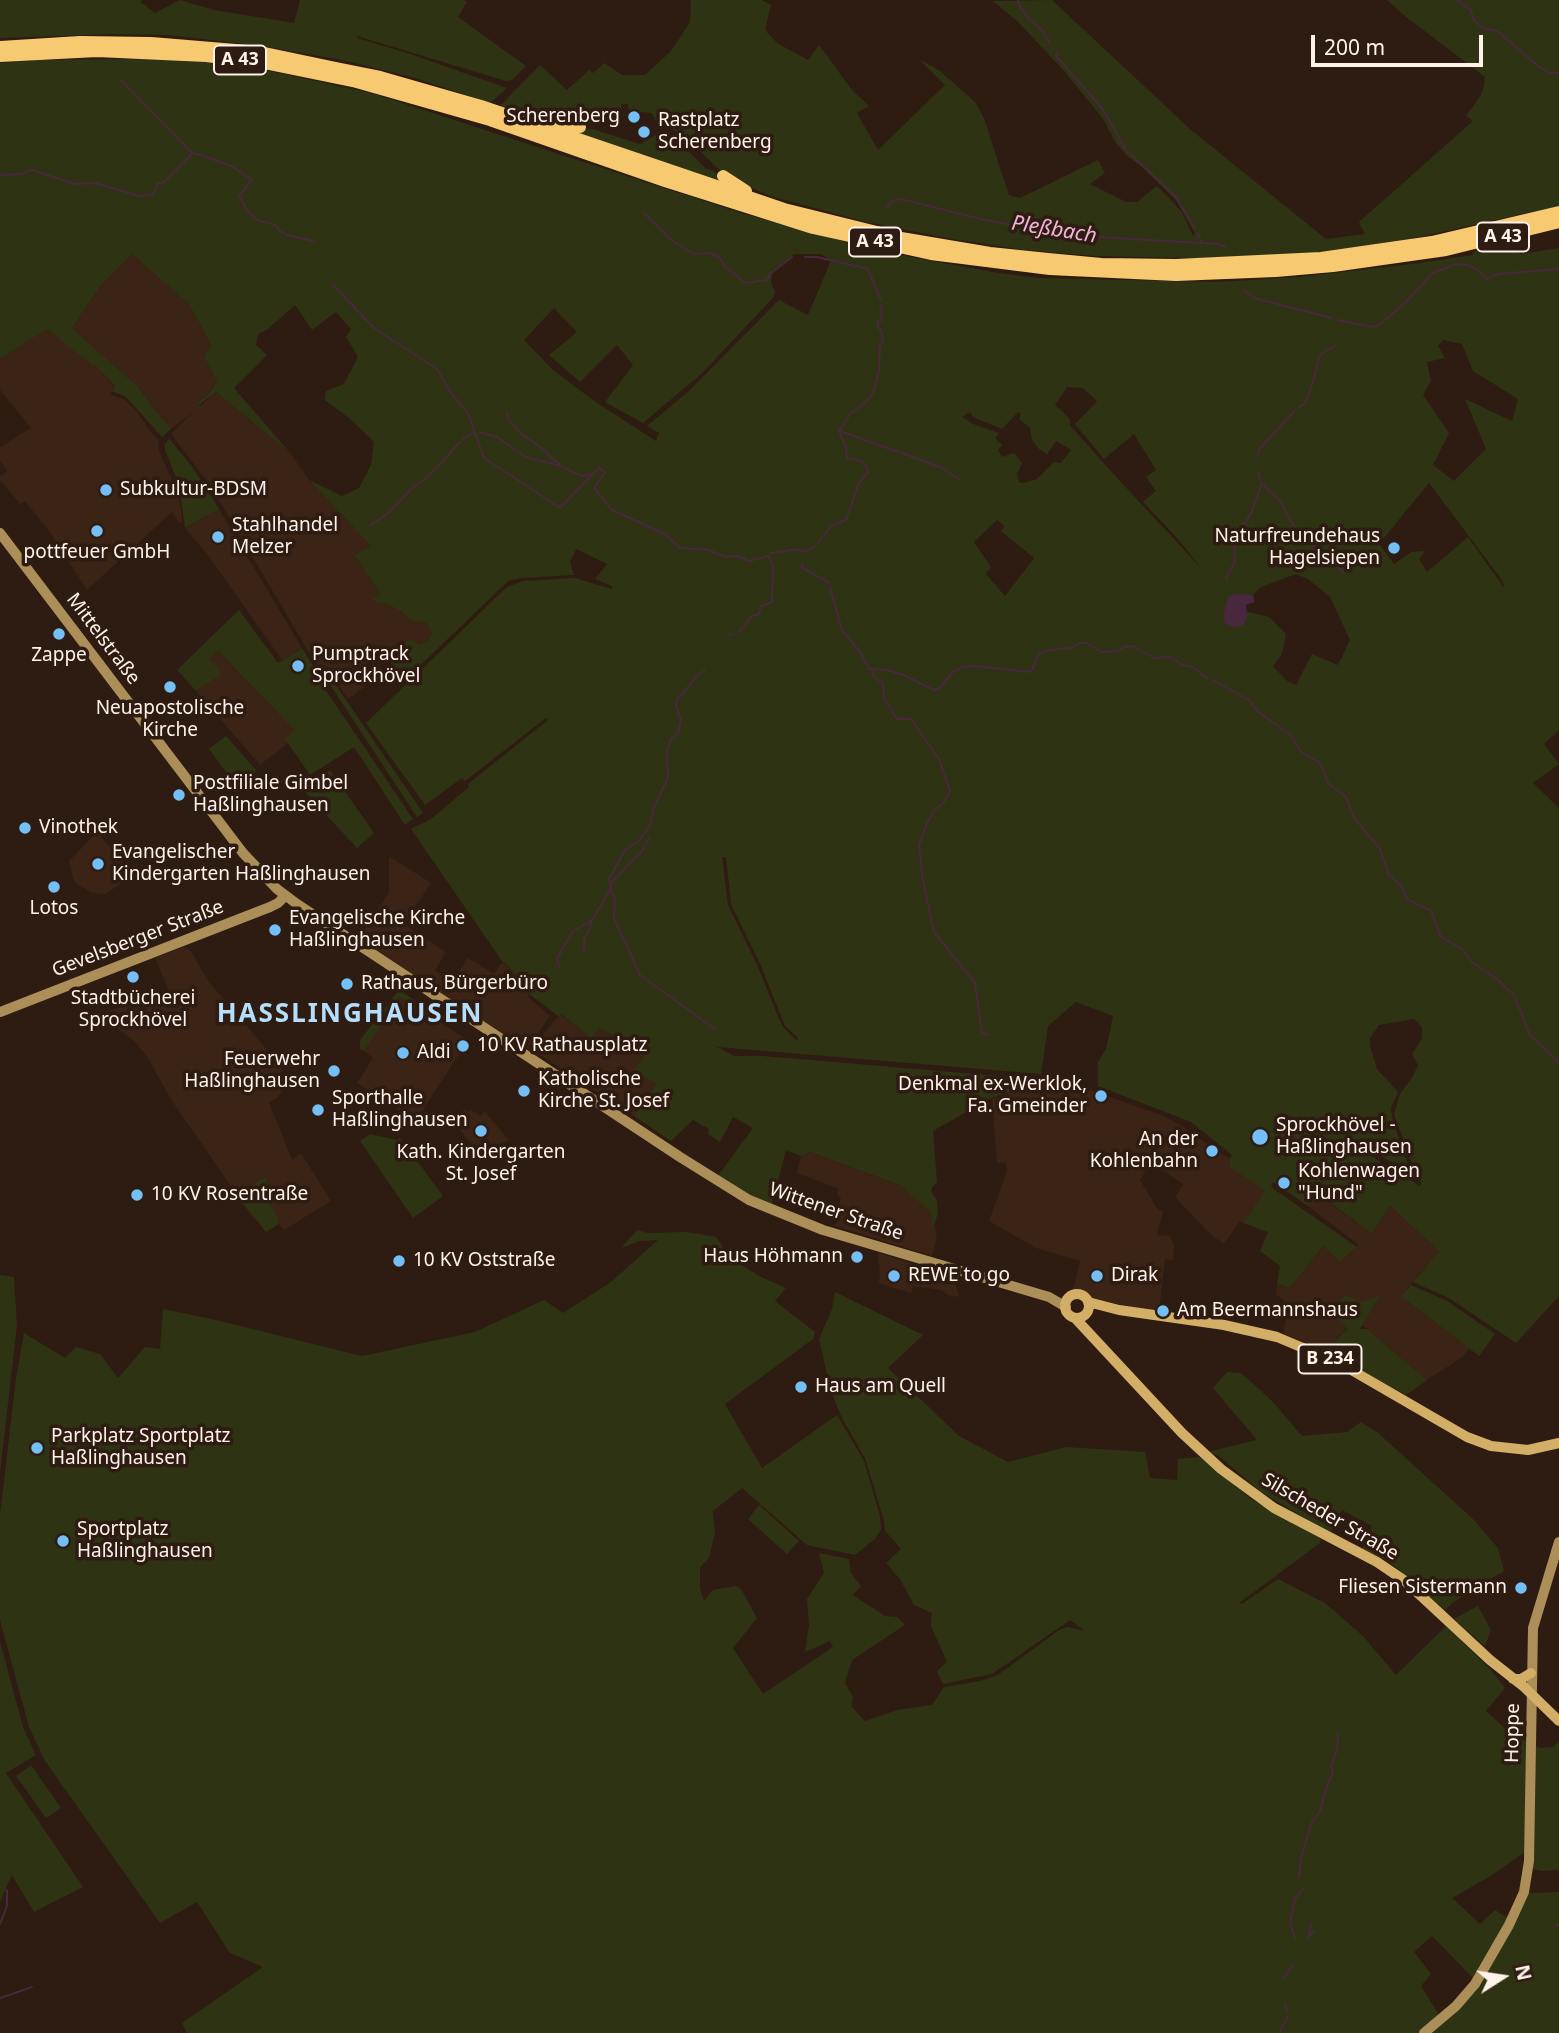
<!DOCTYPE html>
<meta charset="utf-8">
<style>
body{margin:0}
#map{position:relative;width:1559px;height:2033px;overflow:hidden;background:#2e1c12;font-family:"Noto Sans",sans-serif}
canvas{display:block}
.north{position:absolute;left:1468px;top:1942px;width:70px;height:70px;-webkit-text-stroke:5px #2e1c12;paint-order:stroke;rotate:78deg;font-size:19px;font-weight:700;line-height:28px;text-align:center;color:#fff2eb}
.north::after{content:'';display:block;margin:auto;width:24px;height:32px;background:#fff2eb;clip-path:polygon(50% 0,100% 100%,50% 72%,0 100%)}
.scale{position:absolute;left:1311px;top:35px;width:172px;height:32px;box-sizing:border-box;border:4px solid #fff2eb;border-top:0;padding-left:9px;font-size:21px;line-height:24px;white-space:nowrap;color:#fff2eb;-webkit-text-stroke:5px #2e1c12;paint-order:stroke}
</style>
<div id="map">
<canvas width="1559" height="2033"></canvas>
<div class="north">N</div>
<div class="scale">200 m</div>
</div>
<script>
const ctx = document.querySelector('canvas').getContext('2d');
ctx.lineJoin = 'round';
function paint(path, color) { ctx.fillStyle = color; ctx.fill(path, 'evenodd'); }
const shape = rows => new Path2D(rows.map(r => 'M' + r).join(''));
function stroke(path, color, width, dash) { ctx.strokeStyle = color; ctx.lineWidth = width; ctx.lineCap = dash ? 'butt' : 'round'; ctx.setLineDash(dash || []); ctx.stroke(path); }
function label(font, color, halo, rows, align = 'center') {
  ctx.font = font + ' "Noto Sans",sans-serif'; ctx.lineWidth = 7; ctx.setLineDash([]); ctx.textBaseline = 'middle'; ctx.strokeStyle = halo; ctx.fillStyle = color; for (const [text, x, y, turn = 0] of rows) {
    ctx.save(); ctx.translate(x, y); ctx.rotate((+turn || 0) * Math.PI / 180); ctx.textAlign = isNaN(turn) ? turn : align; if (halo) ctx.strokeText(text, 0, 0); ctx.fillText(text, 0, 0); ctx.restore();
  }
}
paint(shape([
 [132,253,189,304,211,345,204,357,217,380,207,396,197,405,201,405,216,392,291,454,309,480,371,546,354,555,380,593,372,600,382,601,401,611,411,621,427,623,432,633,428,641,419,645,401,645,401,649,378,663,372,662,356,673,364,687,348,699,325,665,317,666,210,485,171,434,194,411,171,429,136,385,72,328,100,287],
 [47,328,93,366,95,365,115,387,110,394,125,400,135,409,153,435,159,440,158,448,178,494,181,511,182,523,179,522,172,512,87,590,49,531,25,501,20,504,0,480,0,476,7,471,0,461,0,447,31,428,0,390,0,359],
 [219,509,302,648,282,660,207,554,185,528],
 [218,651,294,730,288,743,260,765,196,691,220,675,220,670,209,659],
 [97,832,135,875,105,894,92,893,74,882,69,861],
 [389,856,431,883,404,924,446,952,435,971,452,982,468,958,494,974,502,962,526,983,529,998,550,1016,525,1052,359,938,389,892],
 [184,947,191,951,209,982,281,1066,282,1082,286,1086,276,1099,269,1102,292,1160,301,1153,331,1201,284,1230,265,1211,253,1218,172,1101,146,1055,134,1041,100,1015,168,989,155,958],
 [400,997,468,1040,416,1121,357,1083,373,1058,364,1051],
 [560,1014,591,1038,599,1029,650,1050,657,1083,634,1116,531,1049],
 [1044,1084,1072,1088,1072,1085,1096,1092,1097,1099,1103,1099,1104,1095,1164,1116,1185,1128,1230,1159,1231,1167,1266,1191,1243,1223,1240,1221,1224,1244,1210,1234,1175,1197,1183,1184,1151,1162,1140,1180,1157,1208,1163,1212,1157,1235,1170,1236,1174,1246,1173,1260,1165,1259,1159,1312,1072,1295,1080,1261,1036,1248,989,1221,1007,1171,1006,1162,997,1163,992,1099,1014,1090,1037,1091,1044,1093],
 [465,1109,468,1112,471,1109,474,1113,476,1112,480,1116,485,1112,509,1140,501,1144,502,1146,487,1159,482,1158,453,1121,453,1119],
 [810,1152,902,1186,931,1214,937,1236,932,1256,835,1226,841,1212,836,1211,841,1198,837,1195,839,1189,797,1173,801,1156],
 [1319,1195,1372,1234,1390,1206,1439,1251,1401,1296,1469,1348,1464,1356,1427,1380,1362,1325,1379,1297,1330,1311,1348,1327,1325,1351,1283,1333,1289,1305,1276,1294,1277,1284,1290,1288,1323,1246,1349,1255,1359,1245,1308,1206],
 [878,1253,953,1276,959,1297,948,1295,941,1290,913,1286,911,1293,878,1283,880,1276]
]), '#3b2315');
paint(shape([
 [0,0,142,0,141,2,155,13,180,0,214,10,294,23,300,0,464,0,467,2,458,17,526,66,512,80,506,81,357,36,357,38,410,54,507,88,490,103,415,78,347,61,262,46,169,35,112,34,0,38],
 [691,0,761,0,771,5,765,30,777,43,808,60,819,45,852,90,869,106,857,113,878,150,945,85,919,59,940,71,975,102,984,118,1009,195,1020,198,1098,160,1105,173,1090,184,1126,202,1137,202,1157,186,1182,212,1193,236,1195,234,1176,200,1141,166,1127,156,1114,140,1104,120,1065,72,1018,22,993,1,1052,0,1190,129,1326,239,1365,234,1359,222,1473,121,1466,116,1481,95,1484,86,1485,77,1405,16,1387,0,1559,0,1559,206,1396,242,1322,253,1242,259,1095,256,1025,250,952,239,866,222,770,196,726,176,683,135,656,122,652,113,629,111,628,104,621,104,622,112,605,118,576,124,546,121,500,106,540,65,567,90,589,70,593,73,604,63,622,75,645,75,671,51,690,22],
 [142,59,185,60,265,70,371,93,741,213,878,251,998,273,1040,278,1217,282,1299,277,1412,264,1473,255,1472,252,1488,249,1507,249,1521,254,1559,248,1559,730,1544,744,1559,764,1533,783,1559,808,1559,1296,1516,1343,1449,1298,1413,1282,1439,1251,1390,1206,1372,1234,1320,1195,1308,1206,1273,1182,1271,1187,1357,1247,1340,1262,1323,1246,1290,1288,1277,1284,1280,1266,1260,1251,1268,1232,1243,1223,1265,1191,1230,1167,1230,1159,1232,1155,1191,1122,1098,1086,1098,1062,1106,1049,1113,1016,1076,1002,1048,1026,1041,1074,717,1047,734,1056,763,1056,999,1076,1072,1085,1072,1088,1045,1084,1044,1093,1040,1094,1037,1091,1014,1090,989,1099,933,1131,937,1182,932,1187,931,1192,937,1200,938,1213,933,1229,931,1214,902,1186,810,1152,801,1156,786,1150,771,1207,717,1177,753,1128,733,1117,720,1142,708,1134,709,1129,693,1120,671,1141,634,1116,657,1083,632,1072,649,1050,599,1029,591,1038,561,1014,558,1016,528,993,526,983,502,961,411,829,431,819,469,787,468,784,548,720,546,718,465,781,462,778,425,805,366,723,507,587,523,581,575,578,612,589,612,586,595,579,607,564,576,549,570,562,574,575,521,578,508,581,405,680,386,658,401,649,401,645,407,641,412,640,419,645,428,641,432,633,427,623,411,621,401,611,382,602,380,603,372,600,380,593,354,555,371,546,309,480,342,496,359,488,371,465,374,442,349,418,325,400,326,391,344,384,358,357,346,337,351,329,336,312,312,330,295,305,268,329,258,334,256,345,267,355,234,388,291,454,216,392,200,404,195,405,207,396,217,381,204,357,211,345,189,304,132,254,100,287,72,328,136,385,171,429,162,437,126,397,112,391,115,386,95,365,93,366,47,329,0,359,0,63,36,60],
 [794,254,821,254,831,260,808,315,779,300,689,391,647,426,659,433,656,441,597,403,553,370,524,340,554,308,577,332,549,355,580,382,617,345,633,365,605,402,643,423,700,375,773,298,775,292,771,283,772,272],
 [1443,340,1462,344,1473,371,1518,399,1512,421,1465,399,1486,449,1454,481,1433,465,1449,433,1423,395,1431,381,1427,362,1445,358,1438,346],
 [1067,387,1083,388,1097,401,1075,424,1104,459,1134,434,1156,470,1146,477,1156,491,1143,502,1178,539,1201,568,1107,467,1070,425,1069,418,1055,405],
 [970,412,973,417,1002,429,1018,412,1021,414,1019,419,1030,428,1032,440,1039,449,1047,454,1056,441,1071,450,1061,463,1054,462,1037,479,1023,483,1019,482,1017,474,1022,463,1014,453,1002,457,998,450,1002,445,995,438,999,433,973,424,962,417],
 [1429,483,1502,580,1505,589,1468,537,1427,572,1419,559,1425,551,1411,552,1394,564,1379,544],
 [997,520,1005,526,1001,531,1034,558,1005,596,986,574,991,567,974,542],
 [1296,574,1308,579,1330,597,1350,640,1338,665,1312,654,1296,685,1287,681,1273,666,1282,654,1286,634,1269,617,1245,611,1247,619,1234,627,1225,624,1223,619,1240,595,1253,595,1261,587],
 [722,857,726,857,731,904,761,966,785,1026,798,1038,797,1041,784,1028,779,1019,758,967,728,905],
 [1414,1019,1422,1027,1422,1039,1412,1054,1418,1065,1413,1076,1400,1094,1394,1114,1414,1169,1421,1182,1420,1186,1351,1144,1353,1141,1411,1173,1392,1118,1391,1108,1398,1092,1377,1069,1370,1046,1370,1038,1379,1025],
 [564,129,592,129,640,144,656,135,673,136,705,168,713,171,733,186],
 [169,439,191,465,219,509,185,528,179,485,165,450,165,444],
 [239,610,278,663,302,648,316,670,312,683,323,686,413,819,405,825,354,747,310,775,285,739,294,730,218,651,209,659,220,670,220,675,196,691,177,670],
 [319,668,325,669,423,813,417,817],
 [226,736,256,770,252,781,240,791,209,749],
 [330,770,374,833,357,848,303,790],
 [399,990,434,1013,431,1017,400,997,364,1051,360,1049,360,1040],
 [370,1134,397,1140,400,1138,443,1196,413,1218,360,1141],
 [265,1177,268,1183,260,1189,279,1219,277,1225,266,1232,236,1195],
 [637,1230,648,1233,687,1232,716,1237,730,1258,759,1276,786,1288,775,1301,815,1332,813,1339,725,1404,762,1468,837,1415,864,1461,880,1516,881,1530,875,1539,855,1555,807,1545,742,1488,713,1511,715,1533,709,1558,700,1567,700,1589,704,1601,713,1590,736,1586,741,1589,757,1618,733,1648,763,1694,833,1647,830,1641,805,1652,809,1624,807,1599,824,1573,819,1553,849,1559,851,1573,861,1586,853,1595,885,1616,897,1617,905,1625,852,1660,845,1683,853,1697,851,1706,865,1721,897,1710,932,1705,944,1687,980,1681,998,1675,1059,1630,1068,1627,1085,1631,1070,1620,992,1674,943,1684,937,1671,947,1662,931,1626,932,1613,914,1605,900,1579,886,1563,901,1549,885,1531,884,1521,865,1458,843,1420,831,1392,819,1339,832,1309,835,1292,923,1335,888,1368,959,1436,1008,1462,1066,1447,1145,1452,1150,1478,1177,1480,1178,1459,1201,1457,1251,1499,1321,1539,1320,1543,1239,1603,1242,1604,1278,1579,1325,1603,1363,1636,1396,1675,1446,1626,1491,1670,1505,1688,1486,1711,1512,1735,1526,1741,1525,1852,1489,1877,1452,1898,1480,1924,1495,1910,1508,1918,1473,1978,1432,1936,1414,1952,1431,1974,1421,1986,1439,2015,1432,2022,1418,2033,187,2033,182,2023,263,1967,230,1953,197,1902,160,1923,45,1761,29,1727,0,1620,0,1515,16,1378,24,1333,65,1358,76,1347,100,1354,118,1378,145,1347,160,1349,163,1309,216,1320,362,1356,475,1332,544,1300,563,1313,611,1282,658,1240,640,1241,621,1248],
 [0,1275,14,1277,17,1325,0,1473],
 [1411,1285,1447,1301,1495,1334,1479,1356,1401,1296],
 [1346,1295,1360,1302,1380,1296,1360,1329,1367,1329,1427,1380,1406,1395,1325,1351,1348,1328,1329,1311],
 [1227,1372,1240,1373,1246,1377,1274,1403,1302,1436,1347,1432,1361,1422,1377,1432,1473,1519,1498,1548,1504,1571,1453,1602,1445,1610,1388,1561,1362,1549,1372,1526,1342,1510,1330,1533,1261,1492,1219,1456,1207,1452,1257,1440,1213,1388],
 [759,1505,799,1541,787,1554,748,1519],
 [1478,1606,1491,1630,1485,1646,1454,1619],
 [0,1641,23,1727,36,1755,6,1773,83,1887,34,1912,12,1875,0,1902],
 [1559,1741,1559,1870,1542,1871,1533,1869,1535,1746,1540,1748,1553,1747],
 [31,1765,61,1808,46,1818,16,1776],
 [1559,1892,1559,2033,1431,2033,1505,1939,1529,1893]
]), '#2e3313');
paint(shape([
 [1235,594,1253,595,1254,598,1254,602,1246,605,1247,619,1242,626,1234,627,1225,624,1223,619,1226,603,1229,596]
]), '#49283e');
stroke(shape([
 [1018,0,1020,7,1028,18,1043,31,1050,44],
 [1457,0,1471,10,1473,19,1484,29,1497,31,1538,66,1550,73,1559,73],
 [1057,52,1056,56,1102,108,1126,150,1175,196,1195,228],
 [121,80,191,152],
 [0,175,21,174,32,170,75,184,95,183,139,196,153,195,157,184,164,182,193,153,197,154,232,166,252,180,239,196,248,212,257,220,275,225,280,231,287,235,313,241],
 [887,207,892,201,901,199,985,220,1064,235,1219,244,1225,247],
 [644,213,671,240,694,254,710,253,719,257,726,268,735,274,745,283,767,280,770,274,792,257],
 [1198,233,1201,242],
 [805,257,817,257,868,269,881,300],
 [333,285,374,328,437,369,451,393,468,413,484,458,557,506,561,507,599,468,605,472,594,488,612,510,665,534,680,548,709,550,725,557,738,556,749,561,769,556,773,568,772,602,761,606,759,614,752,616,739,632],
 [1244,290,1254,298,1332,318],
 [1338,320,1372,327,1379,325,1406,302,1433,273,1456,264,1468,265,1478,270,1486,279,1498,274,1559,269],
 [1299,407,1304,405,1311,389,1320,355,1336,345],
 [507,412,508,419,523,435,540,447,559,464],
 [840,431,898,452],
 [480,432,497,437,526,457,561,466,581,476,591,474],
 [463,439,474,432],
 [902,453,942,468,959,479],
 [1258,455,1258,451,1295,410],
 [1258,472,1260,478],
 [1264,486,1280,501,1299,535,1320,550,1343,572],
 [371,525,387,514,411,489,429,476,460,442],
 [818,543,831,526,846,520,859,483,868,472,867,467,862,461,847,458,846,447,839,431,851,413,866,402,873,393,879,371,880,343,883,342,882,332,878,327,878,321,882,320,880,309,882,306],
 [771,553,792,550,807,551,814,546],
 [803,563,801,567,830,583],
 [1226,579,1235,561,1234,542,1251,513,1262,483],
 [830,588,842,630,860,652,869,669,887,670,904,675,934,690,938,689,953,672,963,667,975,666,1028,672,1032,670,1039,654,1049,650,1071,648,1080,643,1087,643,1101,652,1118,651,1124,647,1133,646,1154,658,1170,657,1183,665,1193,667,1208,679],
 [728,635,733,634],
 [872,669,874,677,883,683,884,698,897,719,911,719,939,759,950,791,944,802,935,810,927,823,919,845,923,881,934,932,975,983,982,1033,988,1035],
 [1213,680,1249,700,1258,712,1291,735,1300,751,1320,763,1329,784,1346,797,1354,818,1380,849,1389,875,1402,887,1407,899,1431,911,1441,937,1462,949,1472,962,1497,979,1514,995,1530,1035,1559,1063],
 [610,884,642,851,649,838],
 [611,890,615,899,614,918,640,975,715,1029],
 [584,950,584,938,589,931,592,920],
 [559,966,557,959,572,932,592,920,611,888,609,879,625,850,639,841,650,825,654,807,668,778,667,751,671,739,678,734,681,720,676,705,677,700,697,676,705,670],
 [1299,1877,1301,1858,1311,1824,1320,1811,1328,1783,1333,1774,1331,1765,1337,1751,1338,1734],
 [0,1924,7,1906,7,1890],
 [1556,1925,1559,1925],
 [1309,1935,1311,1924],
 [1295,1938,1290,1923,1295,1899,1303,1889],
 [1308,1938,1314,1932],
 [1283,1979,1293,1965],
 [0,1998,32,1987],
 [1285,2005,1287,2011],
 [1279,2033,1288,2016]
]), '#49283e', 2);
stroke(shape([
 [0,533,243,853,277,889,297,904,680,1157,749,1200,823,1230,1049,1297,1066,1307],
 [0,1012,270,907,278,903,285,896],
 [1424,2033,1456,2006,1475,1984,1509,1925,1524,1892,1529,1861,1533,1628,1559,1542]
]), '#ac8f58', 10);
stroke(shape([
 '1065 1306a12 12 0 1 1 24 0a12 12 0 1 1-24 0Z',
 [1088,1302,1119,1310,1224,1325,1277,1337,1341,1364,1467,1437,1491,1446,1528,1450,1559,1443],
 [1075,1318,1182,1433,1221,1469,1274,1508,1377,1562,1405,1581,1490,1660,1523,1686,1559,1721],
 [1513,1679,1521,1679,1531,1673]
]), '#d3ae66', 10);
stroke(shape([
 [0,47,80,42,151,43,260,52,336,68,380,77,481,106,784,209,901,238,990,253,1048,259,1101,264,1176,265,1321,258,1432,242,1559,212],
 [0,56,97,51,206,56,270,64,353,81,490,120,665,181,813,228,931,254,1050,269,1176,275,1276,271,1333,266,1446,250,1559,222],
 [549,125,580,127],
 [723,176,746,191]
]), '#f7ca72', 12);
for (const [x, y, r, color] of [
 [634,117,7,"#74c0f6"],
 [644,132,7,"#74c0f6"],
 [106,490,7,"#74c0f6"],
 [97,531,7,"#74c0f6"],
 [218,537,7,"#74c0f6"],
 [1394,548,7,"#74c0f6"],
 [59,634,7,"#74c0f6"],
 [298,666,7,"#74c0f6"],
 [170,687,7,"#74c0f6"],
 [179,795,7,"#74c0f6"],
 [25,828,7,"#74c0f6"],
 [98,864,7,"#74c0f6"],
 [54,887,7,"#74c0f6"],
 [275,930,7,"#74c0f6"],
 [133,977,7,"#74c0f6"],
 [347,984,7,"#74c0f6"],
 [463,1046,7,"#74c0f6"],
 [403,1053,7,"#74c0f6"],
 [334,1071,7,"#74c0f6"],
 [524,1091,7,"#74c0f6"],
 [1101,1096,7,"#74c0f6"],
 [318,1110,7,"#74c0f6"],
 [481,1131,7,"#74c0f6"],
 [1260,1137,9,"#74c0f6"],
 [1212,1151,7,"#74c0f6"],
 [1284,1183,7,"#74c0f6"],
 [137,1195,7,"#74c0f6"],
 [857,1257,7,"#74c0f6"],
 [399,1261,7,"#74c0f6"],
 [894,1276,7,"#74c0f6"],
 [1097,1276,7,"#74c0f6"],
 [1163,1311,7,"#74c0f6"],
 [801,1387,7,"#74c0f6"],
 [37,1448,7,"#74c0f6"],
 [63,1541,7,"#74c0f6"],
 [1521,1588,7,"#74c0f6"]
]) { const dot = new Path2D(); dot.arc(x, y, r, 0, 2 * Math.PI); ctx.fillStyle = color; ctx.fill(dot); stroke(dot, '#2e1c12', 2.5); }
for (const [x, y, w] of [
 [240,60,52],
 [1503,237,52],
 [875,242,52],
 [1330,1359,63]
]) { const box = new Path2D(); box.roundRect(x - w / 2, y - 14.5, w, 29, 5); ctx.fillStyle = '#2e1c12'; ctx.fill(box); stroke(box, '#fff2eb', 2); }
label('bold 18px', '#fff2eb', null, [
 ["A 43",240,60],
 ["A 43",1503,237],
 ["A 43",875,242],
 ["B 234",1330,1359]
]);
label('19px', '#fff2eb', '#2e1c12', [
 ["Scherenberg",620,117,"right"],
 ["Rastplatz",658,121],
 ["Scherenberg",658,143],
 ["Subkultur-BDSM",120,490],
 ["Stahlhandel",232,526],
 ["Melzer",232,548],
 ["Naturfreundehaus",1380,537,"right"],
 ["Hagelsiepen",1380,559,"right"],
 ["pottfeuer GmbH",97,553,"center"],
 ["Pumptrack",312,655],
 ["Sprockhövel",312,677],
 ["Zappe",59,656,"center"],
 ["Neuapostolische",170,709,"center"],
 ["Kirche",170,731,"center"],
 ["Postfiliale Gimbel",193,784],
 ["Haßlinghausen",193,806],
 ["Vinothek",39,828],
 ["Evangelischer",112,853],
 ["Kindergarten Haßlinghausen",112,875],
 ["Lotos",54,909,"center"],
 ["Evangelische Kirche",289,919],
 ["Haßlinghausen",289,941],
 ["Rathaus, Bürgerbüro",361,984],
 ["Stadtbücherei",133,999,"center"],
 ["Sprockhövel",133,1021,"center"],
 ["10 KV Rathausplatz",477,1046],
 ["Aldi",417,1053],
 ["Feuerwehr",320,1060,"right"],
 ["Haßlinghausen",320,1082,"right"],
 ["Katholische",538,1080],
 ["Kirche St. Josef",538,1102],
 ["Denkmal ex-Werklok,",1087,1085,"right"],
 ["Fa. Gmeinder",1087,1107,"right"],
 ["Sporthalle",332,1099],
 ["Haßlinghausen",332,1121],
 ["Sprockhövel -",1276,1126],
 ["Haßlinghausen",1276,1148],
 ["An der",1198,1140,"right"],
 ["Kohlenbahn",1198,1162,"right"],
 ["Kath. Kindergarten",481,1153,"center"],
 ["St. Josef",481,1175,"center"],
 ["Kohlenwagen",1298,1172],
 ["\"Hund\"",1298,1194],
 ["10 KV Rosentraße",151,1195],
 ["Haus Höhmann",843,1257,"right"],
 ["10 KV Oststraße",413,1261],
 ["REWE to go",908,1276],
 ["Dirak",1111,1276],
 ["Am Beermannshaus",1177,1311],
 ["Haus am Quell",815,1387],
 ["Parkplatz Sportplatz",51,1437],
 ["Haßlinghausen",51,1459],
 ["Sportplatz",77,1530],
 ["Haßlinghausen",77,1552],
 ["Fliesen Sistermann",1507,1588,"right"]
], 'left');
label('19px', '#fff2eb', '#2e1c12', [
 ["Mittelstraße",103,639,53],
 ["Gevelsberger Straße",138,939,-21],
 ["Wittener Straße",836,1212,19],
 ["Silscheder Straße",1330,1517,30],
 ["Hoppe",1513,1733,-89]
]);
label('italic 21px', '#f2b3da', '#2e1c12', [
 ["Pleßbach",1054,230,9]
]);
ctx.letterSpacing = '2px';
label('bold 26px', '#b5defc', '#2e1c12', [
 ["HASSLINGHAUSEN",350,1015]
]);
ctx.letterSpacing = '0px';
</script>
